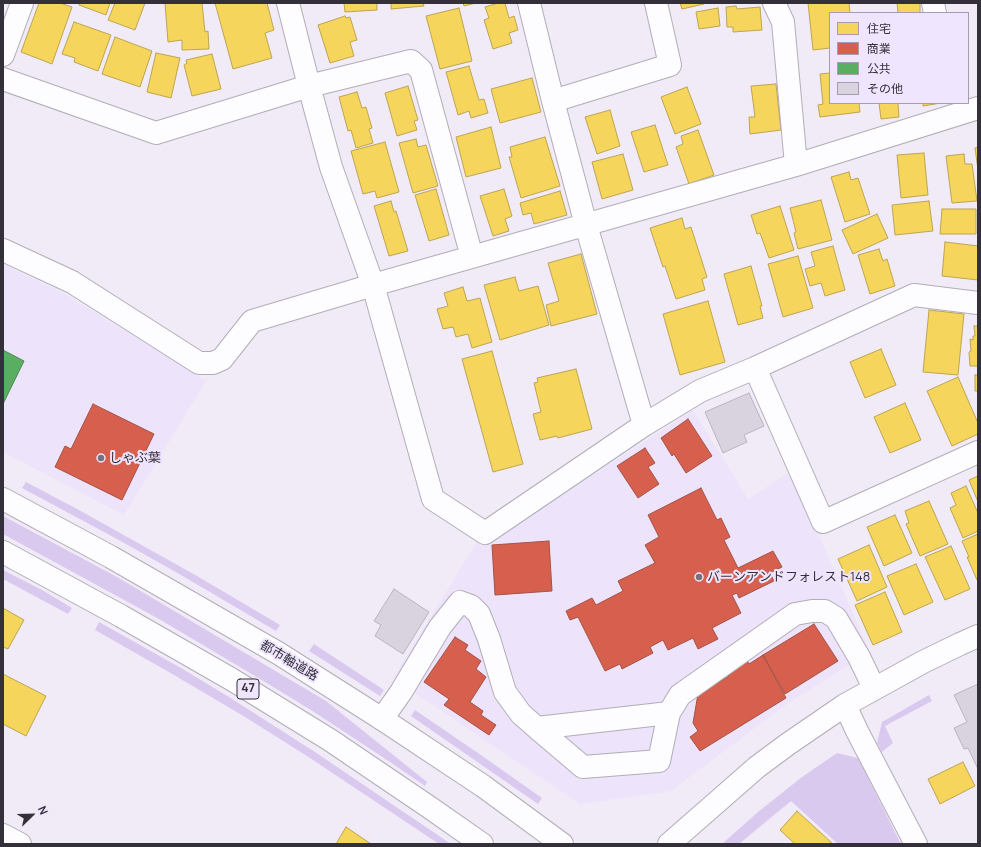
<!DOCTYPE html>
<meta charset="utf-8">
<style>
body{margin:0}
#map{position:relative;width:981px;height:847px;overflow:hidden;background:#f1ebf8;font-family:Manrope,"Noto Sans JP",sans-serif}
canvas{display:block}
.frame{position:absolute;inset:0;border:4px solid #343039;pointer-events:none}
.legend{position:absolute;left:829px;top:12px;width:140px;height:92px;box-sizing:border-box;background:#f0e5fe;border:1px solid #a59daf;margin:0;padding:5px 7px;list-style:none;font-size:12px;color:#343039}
.legend li{display:flex;align-items:center;gap:8px;height:20px}
.legend b{width:20px;border:1px solid #a59daf}
.north{position:absolute;left:12px;top:795px;width:40px;height:40px;-webkit-text-stroke:3px #f0e5fe;paint-order:stroke;rotate:67deg;font-size:11px;font-weight:700;line-height:16px;text-align:center;color:#343039}
.north::after{content:'';display:block;margin:auto;width:14px;height:18px;background:#343039;clip-path:polygon(50% 0,100% 100%,50% 72%,0 100%)}
</style>
<div id="map">
<canvas width="981" height="847"></canvas>
<div class="frame"></div>
<ul class="legend">
<li><b style="height:11px;background:#f6d55c"></b>住宅</li>
<li><b style="height:11px;background:#d6604d"></b>商業</li>
<li><b style="height:11px;background:#5aae61"></b>公共</li>
<li><b style="height:11px;background:#d8d3de"></b>その他</li>
</ul>
<div class="north">N</div>
</div>
<script>
const ctx = document.querySelector('canvas').getContext('2d');
ctx.lineJoin = 'round';
function paint(path, color) { ctx.fillStyle = color; ctx.fill(path, 'evenodd'); }
const shape = rows => new Path2D(rows.map(r => 'M' + r).join(''));
function stroke(path, color, width, dash) { ctx.strokeStyle = color; ctx.lineWidth = width; ctx.lineCap = dash ? 'butt' : 'round'; ctx.setLineDash(dash || []); ctx.stroke(path); }
function label(font, color, halo, rows, align = 'center') {
  ctx.font = font + ' Manrope,"Noto Sans JP",sans-serif'; ctx.lineWidth = 4; ctx.setLineDash([]); ctx.textBaseline = 'middle'; ctx.strokeStyle = halo; ctx.fillStyle = color; for (const [text, x, y, turn = 0] of rows) {
    ctx.save(); ctx.translate(x, y); ctx.rotate((+turn || 0) * Math.PI / 180); ctx.textAlign = isNaN(turn) ? turn : align; if (halo) ctx.strokeText(text, 0, 0); ctx.fillText(text, 0, 0); ctx.restore();
  }
}
paint(shape([
 [3,264,67,295,206,381,124,515,3,452],
 [693,410,748,499,788,473,819,536,871,654,842,669,784,706,671,791,580,804,393,678,477,542,484,546]
]), '#ede3fa');
paint(shape([
 [26,482,79,510,197,576,280,625,276,631,181,575,117,539,22,488],
 [3,516,117,577,326,701,427,782,425,786,390,762,311,710,260,679,159,619,3,534],
 [3,570,42,590,72,608,68,614,3,579],
 [99,622,181,668,229,697,315,752,451,844,439,844,307,756,245,717,174,675,95,630],
 [314,644,384,690,380,696,309,651],
 [929,695,932,701,885,726,893,743,882,752,877,743,882,722],
 [415,710,478,753,542,798,538,804,411,716],
 [837,753,858,758,901,844,838,844,791,801,739,844,722,844,758,812,802,777]
]), '#dac9ef');
const homes = shape([
 [39,3,60,3,72,7,52,64,21,52,39,3],
 [80,3,110,3,106,15,79,5,80,3],
 [115,3,145,3,135,30,108,20,115,3],
 [165,3,202,3,205,32,208,31,209,49,182,50,182,40,168,42,165,3],
 [215,3,267,3,274,30,265,33,272,58,233,69,215,3],
 [344,3,377,3,377,10,345,12,344,3],
 [391,3,423,3,424,6,391,9,391,3],
 [463,3,476,3,464,6,463,3],
 [498,3,505,3,509,18,514,16,518,30,509,33,512,43,493,49,484,20,489,18,485,7,498,3],
 [680,3,704,3,704,4,682,9,680,3],
 [808,3,849,3,850,13,830,13,830,48,813,50,808,3],
 [897,3,920,3,920,13,898,13,897,3],
 [736,6,737,9,760,7,762,30,733,32,733,27,727,27,726,7,736,6],
 [459,8,472,61,440,69,426,16,459,8],
 [718,8,720,26,699,29,696,12,718,8],
 [345,16,346,18,350,17,357,40,350,42,354,56,330,63,318,25,345,16],
 [74,22,111,35,98,71,74,62,75,58,62,54,74,22],
 [115,37,152,51,140,87,102,74,115,37],
 [156,53,180,58,171,98,147,92,156,53],
 [212,54,221,89,192,96,184,65,187,63,186,60,212,54],
 [469,66,479,100,484,99,488,113,471,118,469,111,458,115,446,72,469,66],
 [830,73,830,103,859,103,860,112,820,117,818,105,823,104,820,74,830,73],
 [532,78,541,112,500,123,491,89,532,78],
 [776,84,781,130,750,134,749,117,755,117,751,86,776,84],
 [408,86,418,120,414,121,417,130,397,136,385,93,408,86],
 [687,87,701,124,675,134,661,97,687,87],
 [357,92,362,108,366,107,372,128,369,129,373,143,356,148,351,130,348,131,339,97,357,92],
 [879,103,898,103,899,117,881,119,879,103],
 [923,103,941,103,923,106,923,103],
 [610,110,620,146,597,154,585,117,610,110],
 [655,125,668,165,644,172,631,132,655,125],
 [491,127,501,168,466,177,456,137,491,127],
 [698,130,714,175,689,184,676,147,683,144,681,136,698,130],
 [545,137,560,186,521,198,509,157,512,157,510,147,545,137],
 [416,139,418,147,426,145,438,186,413,193,399,143,416,139],
 [385,142,399,192,377,198,375,191,363,194,351,151,385,142],
 [978,147,978,170,975,148,978,147],
 [924,153,928,195,901,198,897,155,924,153],
 [623,154,633,190,602,199,592,162,623,154],
 [964,154,965,164,972,164,977,201,952,203,946,156,964,154],
 [849,172,851,180,858,178,870,214,845,222,831,177,849,172],
 [436,189,449,235,429,241,415,195,436,189],
 [504,189,512,216,505,219,509,231,493,236,480,196,504,189],
 [560,191,567,215,534,224,531,213,523,215,520,203,560,191],
 [821,200,832,240,798,249,794,233,796,232,790,208,821,200],
 [391,201,394,212,396,211,408,251,389,256,374,206,391,201],
 [929,201,933,231,895,235,892,205,929,201],
 [780,206,794,250,769,258,760,233,757,234,751,215,780,206],
 [942,209,976,209,976,234,940,234,942,209],
 [877,214,888,238,853,254,842,230,877,214],
 [682,218,685,229,691,227,707,277,702,279,705,290,676,299,665,266,663,267,650,228,682,218],
 [945,242,978,246,978,280,942,276,945,242],
 [833,246,845,290,825,296,821,283,810,286,805,269,815,266,811,252,833,246],
 [879,249,883,261,887,259,895,286,870,294,858,255,879,249],
 [581,254,597,314,551,326,546,305,559,301,548,263,581,254],
 [798,256,813,308,783,317,768,264,798,256],
 [751,266,762,306,760,306,763,318,738,325,724,274,751,266],
 [515,277,519,291,538,286,549,325,500,340,484,285,515,277],
 [463,287,467,301,480,298,492,342,472,348,468,334,456,337,453,327,443,329,437,309,448,306,444,293,463,287],
 [708,301,725,362,680,375,663,314,708,301],
 [929,310,964,314,958,375,923,372,929,310],
 [974,326,978,326,978,366,970,366,969,352,971,351,970,339,973,340,973,336,975,336,974,326],
 [881,349,896,385,865,398,850,362,881,349],
 [492,351,523,464,493,472,462,359,492,351],
 [576,369,592,429,558,438,557,436,540,440,533,414,541,412,534,383,538,382,537,378,576,369],
 [975,375,978,375,978,391,975,391,975,375],
 [958,377,978,423,978,434,952,446,927,391,958,377],
 [905,403,921,440,890,453,874,417,905,403],
 [978,476,978,502,969,480,978,476],
 [966,486,978,513,978,531,963,538,950,508,956,505,951,493,966,486],
 [929,501,948,544,920,556,906,524,909,523,905,511,929,501],
 [895,515,912,553,884,566,867,527,895,515],
 [978,534,978,579,977,580,967,557,969,557,962,541,978,534],
 [869,545,887,587,857,601,838,559,869,545],
 [951,546,970,589,945,600,925,557,951,546],
 [916,564,933,602,904,615,887,576,916,564],
 [885,592,902,632,873,645,855,605,885,592],
 [3,608,24,620,8,649,3,647,3,608],
 [3,674,46,696,26,736,3,724,3,674],
 [963,762,975,786,940,804,928,779,963,762],
 [797,811,833,844,795,844,780,830,797,811],
 [346,827,371,844,336,844,346,827]
]);
paint(homes, '#f6d55c');
stroke(homes, '#bca452', 1);
const shops = shape([
 [93,404,154,434,122,500,55,467,65,446,71,449,93,404],
 [688,419,712,456,686,473,674,454,672,456,661,438,688,419],
 [645,448,655,463,648,467,659,484,638,498,617,466,645,448],
 [701,488,717,520,721,518,730,537,724,540,738,568,773,551,782,567,770,573,774,581,739,598,737,593,732,595,741,613,712,628,718,639,698,649,693,638,668,650,663,640,650,647,653,653,622,669,620,664,605,671,578,617,570,620,566,611,592,598,596,605,623,591,618,581,655,563,645,545,659,537,648,515,701,488],
 [549,541,552,591,495,595,492,545,549,541],
 [814,624,838,661,785,694,763,655,814,624],
 [455,637,468,645,465,650,481,661,476,669,486,677,470,702,483,711,481,715,496,725,489,735,444,705,449,699,424,682,455,637],
 [763,655,786,698,700,751,690,737,698,731,693,723,698,694,729,676,726,670,746,658,749,664,763,655]
]);
paint(shops, '#d6604d');
stroke(shops, '#a55247', 1);
const public = shape([
 [3,350,24,361,3,404,3,350]
]);
paint(public, '#5aae61');
stroke(public, '#4f8855', 1);
const building = shape([
 [749,393,764,426,744,435,747,442,723,453,705,412,749,393],
 [394,589,429,612,403,654,375,636,381,625,374,621,394,589],
 [978,684,978,769,968,748,964,749,954,728,967,722,954,695,978,684]
]);
paint(building, '#d8d3de');
stroke(building, '#b8b4be', 1);
const minor = shape([
 [288,3,309,86,331,167,373,285,433,499,485,533,644,425,700,391,755,368,914,295,978,303],
 [529,3,553,101,586,225,644,425],
 [774,3,783,22,796,165],
 [933,3,935,13],
 [3,55,22,3],
 [3,79,156,133,309,86,411,61,421,70,472,257],
 [553,101,670,65,656,3],
 [3,250,72,282,199,363,213,363,222,359,252,321,373,285,796,165,978,108],
 [755,368,823,522,978,452],
 [845,705,857,731,916,844],
 [382,719,401,692,440,627,460,602,471,606,479,614,489,639,505,692,521,714,537,728,669,713,680,695,795,614,812,611,825,611,836,618,859,657,874,688],
 [537,728,583,767,659,761,669,713],
 [3,835,20,844],
 [669,844,757,767,788,744,845,705,923,662,960,644,978,636]
]);
const major = shape([
 [3,499,111,557,278,653,382,719,483,786,562,844],
 [3,552,121,616,231,679,330,740,429,807,482,844]
]);
stroke(minor, '#b2adb7', 24);
stroke(major, '#b2adb7', 24);
stroke(minor, '#fdfcfe', 22);
stroke(major, '#fdfcfe', 22);
for (const [x, y, r, color] of [
 [101,458,4,"#76717c"],
 [699,577,4,"#76717c"]
]) { const dot = new Path2D(); dot.arc(x, y, r, 0, 2 * Math.PI); ctx.fillStyle = color; ctx.fill(dot); stroke(dot, '#f0e5fe', 1.5); }
for (const [x, y, w] of [
 [248,689,22]
]) { const box = new Path2D(); box.roundRect(x - w / 2, y - 10, w, 20, 3); ctx.fillStyle = '#f0e5fe'; ctx.fill(box); stroke(box, '#343039', 1); }
label('bold 12px', '#343039', null, [
 ["47",248,689]
]);
label('13px', '#343039', '#f0e5fe', [
 ["しゃぶ葉",109,458],
 ["バーンアンドフォレスト148",707,577]
], 'left');
label('13px', '#343039', '#f0e5fe', [
 ["都市軸道路",289,661,31]
]);
</script>
